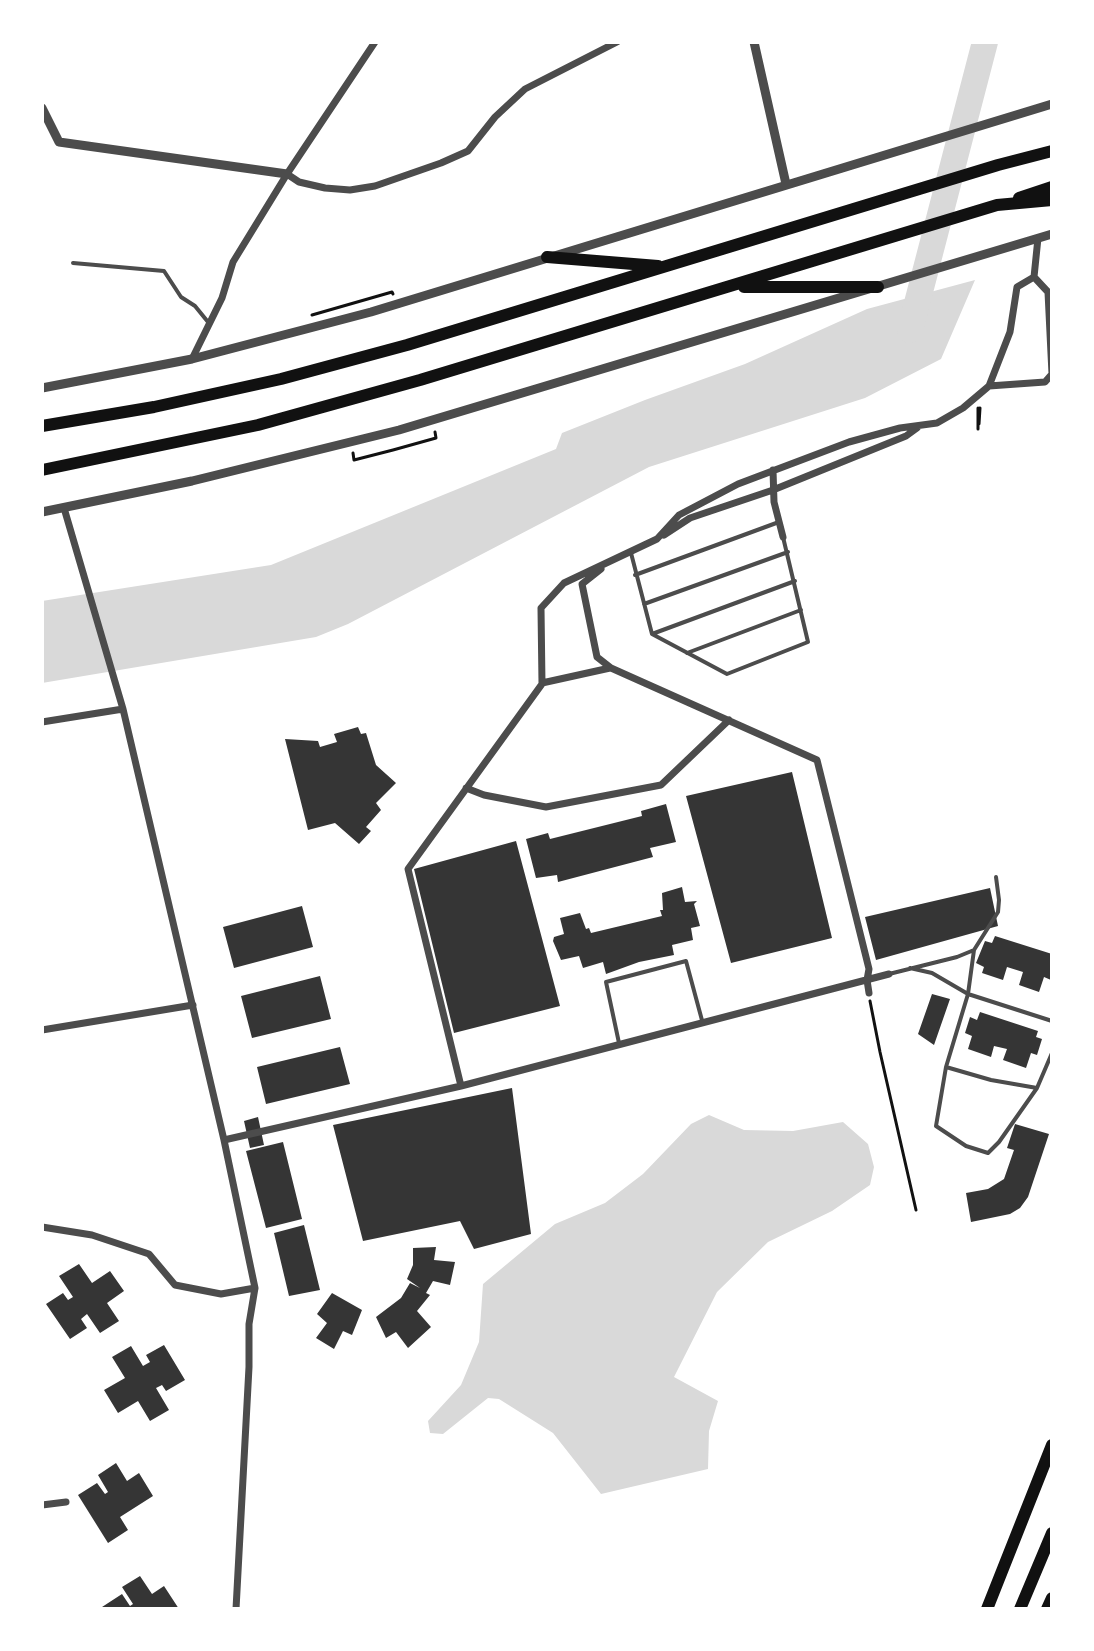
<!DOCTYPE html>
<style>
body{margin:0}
#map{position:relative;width:1094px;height:1651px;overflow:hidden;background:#fff;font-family:Inter,sans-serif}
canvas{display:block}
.frame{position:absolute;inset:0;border:44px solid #fff;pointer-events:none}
</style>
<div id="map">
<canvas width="1094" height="1651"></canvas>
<div class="frame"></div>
</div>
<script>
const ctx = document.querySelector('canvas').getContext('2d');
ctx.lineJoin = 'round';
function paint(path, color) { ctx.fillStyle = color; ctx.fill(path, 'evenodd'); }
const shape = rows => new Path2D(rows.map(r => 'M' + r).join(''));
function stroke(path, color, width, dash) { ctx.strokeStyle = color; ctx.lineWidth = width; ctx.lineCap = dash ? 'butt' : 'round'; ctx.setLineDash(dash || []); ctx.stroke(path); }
paint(shape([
 [975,280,941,359,865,398,649,467,348,624,316,637,42,683,42,601,271,565,556,449,562,433,645,400,745,364,867,309],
 [709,1115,744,1130,793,1131,843,1122,868,1144,874,1167,870,1185,832,1211,768,1242,717,1292,674,1377,718,1401,709,1431,708,1469,601,1494,553,1433,499,1399,488,1398,443,1434,430,1433,428,1421,461,1385,479,1342,483,1284,555,1224,605,1203,643,1174,691,1124]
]), '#d9d9d9');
stroke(shape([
 [910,330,985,42]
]), '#d9d9d9', 26);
paint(shape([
 [358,727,361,734,366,733,376,765,396,783,376,803,381,810,366,827,371,831,359,844,335,823,308,830,285,739,318,741,320,747,337,742,334,734],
 [792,772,832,938,731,963,686,796],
 [666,804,676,842,650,848,653,857,558,882,557,875,536,878,526,839,548,833,550,839,642,816,641,811],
 [516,841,560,1006,454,1033,414,869],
 [682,887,685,902,697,901,694,904,700,926,691,928,693,940,672,945,674,955,639,962,606,974,603,962,583,968,579,956,561,960,553,941,554,937,564,934,560,918,580,913,586,929,589,928,591,933,662,916,660,910,663,910,662,893],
 [990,888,998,926,876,960,865,917],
 [302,906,313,947,234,968,223,927],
 [995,936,1052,954,1051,980,1044,977,1039,992,1019,985,1023,972,1007,967,1003,980,982,973,984,967,976,963,985,941,992,943],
 [320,976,331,1019,252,1038,241,996],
 [932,994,950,999,934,1045,918,1034],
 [980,1012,1038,1031,1036,1037,1042,1039,1037,1055,1031,1053,1026,1068,1003,1060,1007,1049,994,1046,991,1057,968,1049,972,1036,965,1033,970,1017,977,1020],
 [340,1047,350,1084,266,1104,257,1067],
 [512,1088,531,1234,474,1249,460,1221,363,1241,333,1125],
 [258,1117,264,1145,250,1148,244,1121],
 [1015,1124,1049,1134,1028,1197,1020,1208,1010,1214,971,1222,966,1193,988,1189,1004,1179,1014,1150,1007,1148],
 [283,1142,302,1219,266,1228,246,1151],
 [304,1225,320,1290,289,1296,274,1233],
 [436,1247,434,1260,455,1262,450,1285,433,1281,426,1293,430,1295,417,1311,431,1327,408,1348,396,1332,386,1338,376,1317,401,1298,410,1283,420,1288,407,1279,413,1265,413,1248],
 [79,1264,92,1283,110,1271,124,1291,107,1303,119,1321,100,1333,87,1314,81,1319,87,1328,70,1339,46,1304,63,1293,68,1300,73,1297,59,1276],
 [332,1293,362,1310,352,1335,343,1331,334,1349,316,1338,327,1323,317,1314],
 [164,1345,185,1380,166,1391,162,1385,156,1388,169,1410,150,1421,138,1401,118,1413,104,1390,125,1378,112,1357,131,1346,143,1366,150,1362,146,1355],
 [116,1463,127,1481,139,1473,153,1496,120,1517,128,1530,108,1543,78,1495,97,1483,105,1494,108,1492,98,1475],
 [140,1576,152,1594,164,1586,179,1609,104,1609,102,1607,122,1594,130,1606,133,1604,122,1587]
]), '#353535');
stroke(shape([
 [312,315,392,292,393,294],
 [978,408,978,429],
 [979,424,980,408],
 [353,453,354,460,393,450,436,438,435,432],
 [870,1001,880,1052,916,1210]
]), '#111', 3);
stroke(shape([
 [73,263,164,271,181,297,195,306,208,322],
 [631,553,652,634,727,674,808,642,783,537],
 [635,575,779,522],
 [644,604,788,552],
 [652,634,795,581],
 [687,653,801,610],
 [974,950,998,912,999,900,996,877],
 [910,968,932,973,968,994,946,1067,936,1126,966,1146,988,1153,999,1142,1037,1088],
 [889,974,957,957,974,950,968,994,1052,1021],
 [619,1043,606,982,686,961,703,1024],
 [946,1067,991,1080,1037,1088,1052,1053]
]), '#4c4c4c', 4);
stroke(shape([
 [287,174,299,182,325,188,350,190,375,186,441,163,468,151,495,117,525,89,617,42],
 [192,359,222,298,233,262,287,174,375,42],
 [989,386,1045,382,1052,374,1048,292,1034,277],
 [773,470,774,502,783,537],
 [64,508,123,709,224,1140,255,1288,249,1324,249,1367,236,1609],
 [664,535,690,518,773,490,906,436,917,428],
 [601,569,582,584,597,657,611,668,817,760,869,969,867,980,869,993],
 [542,683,610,668],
 [42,722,123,709],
 [466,788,484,795,546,807,661,785,729,720],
 [889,974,461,1086,408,869,542,684,541,608,564,583,657,539,679,515,738,484,849,442,900,428,937,423,963,408,989,386,1010,332,1017,287,1034,277,1038,238],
 [42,1030,193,1005],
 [224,1140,461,1086],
 [42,1227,92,1235,149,1254,175,1285,221,1294,255,1288],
 [42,1505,66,1502]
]), '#4c4c4c', 7);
stroke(shape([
 [754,42,786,184],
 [42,108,59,142,287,174],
 [42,388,192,359,371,312,1052,104],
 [42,512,192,481,399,430,1052,234]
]), '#4c4c4c', 9);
stroke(shape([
 [1019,198,1052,187],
 [547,257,658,266],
 [744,287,878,287],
 [42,426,154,407,281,379,407,345,998,165,1052,151],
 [42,470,258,425,420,380,997,205,1052,200],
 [987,1609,1052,1445],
 [1020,1609,1052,1533],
 [1047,1609,1052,1598]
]), '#111', 12);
</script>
